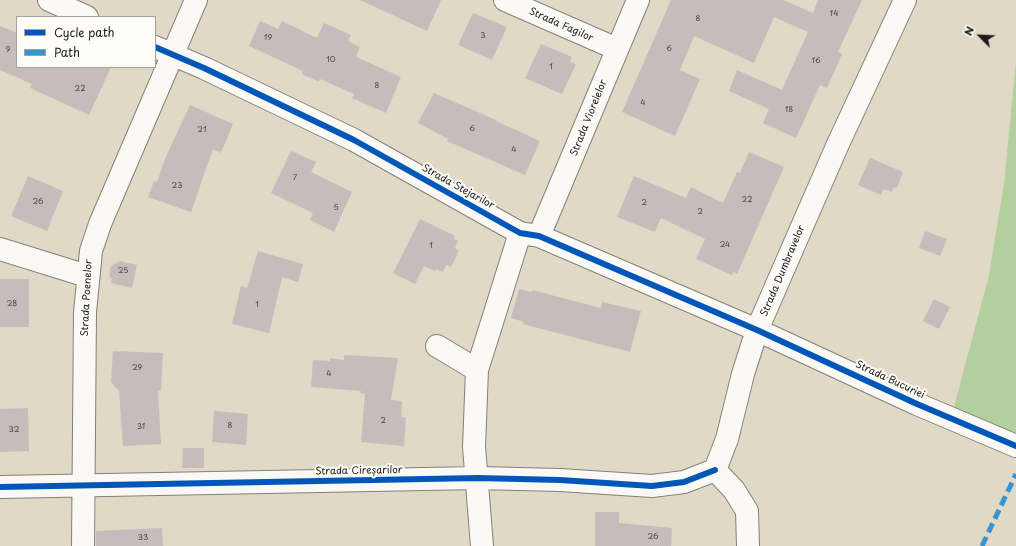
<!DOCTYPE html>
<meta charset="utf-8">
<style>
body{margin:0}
#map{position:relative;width:1016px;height:546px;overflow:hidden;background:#e0d9c6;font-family:"Playpen Sans",sans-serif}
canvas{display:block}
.legend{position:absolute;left:16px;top:16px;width:140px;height:52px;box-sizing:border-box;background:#fdfcf7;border:1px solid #a3a29f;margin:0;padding:5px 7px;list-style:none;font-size:12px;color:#1c1c1c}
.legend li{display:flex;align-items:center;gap:8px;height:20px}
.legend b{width:20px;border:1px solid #a3a29f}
.north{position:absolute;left:960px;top:16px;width:40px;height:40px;-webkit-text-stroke:3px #fdfcf7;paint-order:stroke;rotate:294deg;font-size:11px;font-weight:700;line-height:16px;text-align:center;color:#1c1c1c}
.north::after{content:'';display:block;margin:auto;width:14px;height:18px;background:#1c1c1c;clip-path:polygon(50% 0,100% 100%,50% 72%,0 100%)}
</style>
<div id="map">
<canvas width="1016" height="546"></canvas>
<ul class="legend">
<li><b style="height:5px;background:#0057b8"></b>Cycle path</li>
<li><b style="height:5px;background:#3a94d4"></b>Path</li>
</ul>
<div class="north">N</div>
</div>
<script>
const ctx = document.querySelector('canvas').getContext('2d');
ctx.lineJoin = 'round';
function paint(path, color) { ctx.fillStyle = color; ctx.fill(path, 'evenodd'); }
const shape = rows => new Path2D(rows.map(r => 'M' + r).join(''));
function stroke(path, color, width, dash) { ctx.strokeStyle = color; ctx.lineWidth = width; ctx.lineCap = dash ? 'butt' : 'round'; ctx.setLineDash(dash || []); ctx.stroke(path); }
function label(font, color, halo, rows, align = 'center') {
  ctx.font = font + ' "Playpen Sans",sans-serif'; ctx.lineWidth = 4; ctx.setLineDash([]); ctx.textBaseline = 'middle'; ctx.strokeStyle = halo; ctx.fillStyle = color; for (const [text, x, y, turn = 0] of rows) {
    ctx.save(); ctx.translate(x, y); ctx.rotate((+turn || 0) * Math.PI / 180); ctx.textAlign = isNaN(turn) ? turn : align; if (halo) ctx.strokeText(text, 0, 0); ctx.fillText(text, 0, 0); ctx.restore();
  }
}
paint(shape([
 [1016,62,1016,437,953,411,989,275,1004,184]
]), '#b3cf9d');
paint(shape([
 [360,0,441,0,427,31],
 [671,0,783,0,813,13,818,0,862,0,838,52,842,54,827,88,820,85,796,138,763,123,769,109,729,91,737,70,782,90,808,32,774,17,754,63,694,36,680,70,700,79,675,136,622,112],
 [473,13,507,27,492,60,458,45],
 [260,21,278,29,282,21,317,38,324,23,351,35,348,41,360,47,356,57,401,77,386,113,352,98,354,94,320,79,319,82,302,74,303,71,249,46],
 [0,26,17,33,17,67,111,67,89,115,30,88,32,84,0,70],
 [541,44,572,57,570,62,576,64,562,94,525,78],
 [434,93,496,120,496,121,540,141,525,175,447,141,448,139,418,123],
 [190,105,233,124,221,153,213,149,191,212,148,197,154,181,157,182,164,161],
 [291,151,316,162,311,172,352,192,334,232,310,220,313,213,271,193],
 [749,152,784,167,737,274,733,272,732,275,696,259,705,239,661,218,655,232,617,217,634,176,686,198,691,187,723,203,737,172,740,173],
 [870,158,903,172,897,188,894,187,892,192,883,189,881,195,858,185],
 [28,176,63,191,47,231,11,216],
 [420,219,455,236,454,239,458,241,455,248,459,251,451,267,446,265,443,272,436,269,435,271,424,266,415,284,393,273],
 [925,231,947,239,940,256,919,248],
 [258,251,303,264,298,282,282,277,269,333,232,324,241,286,247,288],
 [120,261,137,265,132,288,111,283,112,279,109,276,111,266],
 [0,279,29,279,29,327,0,327],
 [519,289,532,292,532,290,601,308,602,302,641,311,630,352,523,324,524,322,511,318],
 [934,299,950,307,939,329,923,321],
 [113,351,163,353,161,391,158,391,161,444,123,446,119,391,111,382],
 [344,355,398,358,391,400,402,401,401,417,406,418,404,446,361,442,365,394,360,393,361,391,311,387,313,360,330,361,330,358,344,360],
 [28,408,29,451,0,452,0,409],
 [214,411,248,414,246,445,212,442],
 [183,448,204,448,204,468,182,468],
 [595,512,619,512,619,523,672,528,671,546,595,546],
 [162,528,163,546,96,546,96,531]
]), '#c6bcbc');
const minor = shape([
 [49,0,87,17],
 [505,0,617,49],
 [155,47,204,68,354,140,520,233,539,236,757,330,917,404,1016,446],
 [539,236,638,0],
 [0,249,87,276],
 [437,346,477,370],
 [715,470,727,439,743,374,757,330,838,144,905,0],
 [715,470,734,490,747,511,748,546],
 [0,487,478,478,560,480,652,486,684,482,715,470],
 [83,546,85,312,91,251,100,224,196,0],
 [482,546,474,447,477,370,520,233]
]);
stroke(minor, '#848077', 24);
stroke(minor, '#faf9f6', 22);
stroke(shape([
 [982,546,1016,474]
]), '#3a94d4', 5, [10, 5]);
stroke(shape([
 [155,47,204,68,354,140,520,233,539,236,757,330,917,404,1016,446],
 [0,487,478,478,560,480,652,486,684,482,715,470]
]), '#0057b8', 6);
label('8px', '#464444', null, [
 ["14",834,14],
 ["8",698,19],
 ["3",483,36],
 ["19",268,38],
 ["6",669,49],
 ["9",8,50],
 ["10",331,60],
 ["16",816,61],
 ["1",551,67],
 ["8",377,86],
 ["22",80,89],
 ["4",643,103],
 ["18",789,110],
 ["6",472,129],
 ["21",202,130],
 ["4",514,150],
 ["7",295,178],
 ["23",177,186],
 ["22",747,200],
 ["26",38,202],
 ["2",644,203],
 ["5",336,208],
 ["2",700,212],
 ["24",725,245],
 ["1",431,246],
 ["25",123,271],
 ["28",12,304],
 ["1",257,305],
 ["29",137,368],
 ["4",329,374],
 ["2",383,421],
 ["8",230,426],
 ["31",141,427],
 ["32",14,430],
 ["26",653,537],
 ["33",143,538]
]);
label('10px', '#1c1c1c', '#fdfcf7', [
 ["Strada Fagilor",561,25,24],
 ["Strada Viorelelor",589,118,-68],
 ["Strada Stejarilor",458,187,29],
 ["Strada Dumbravelor",783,271,-67],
 ["Strada Poenelor",87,298,-87],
 ["Strada Bucuriei",890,380,25],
 ["Strada Cireșarilor",359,471,-1]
]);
</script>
